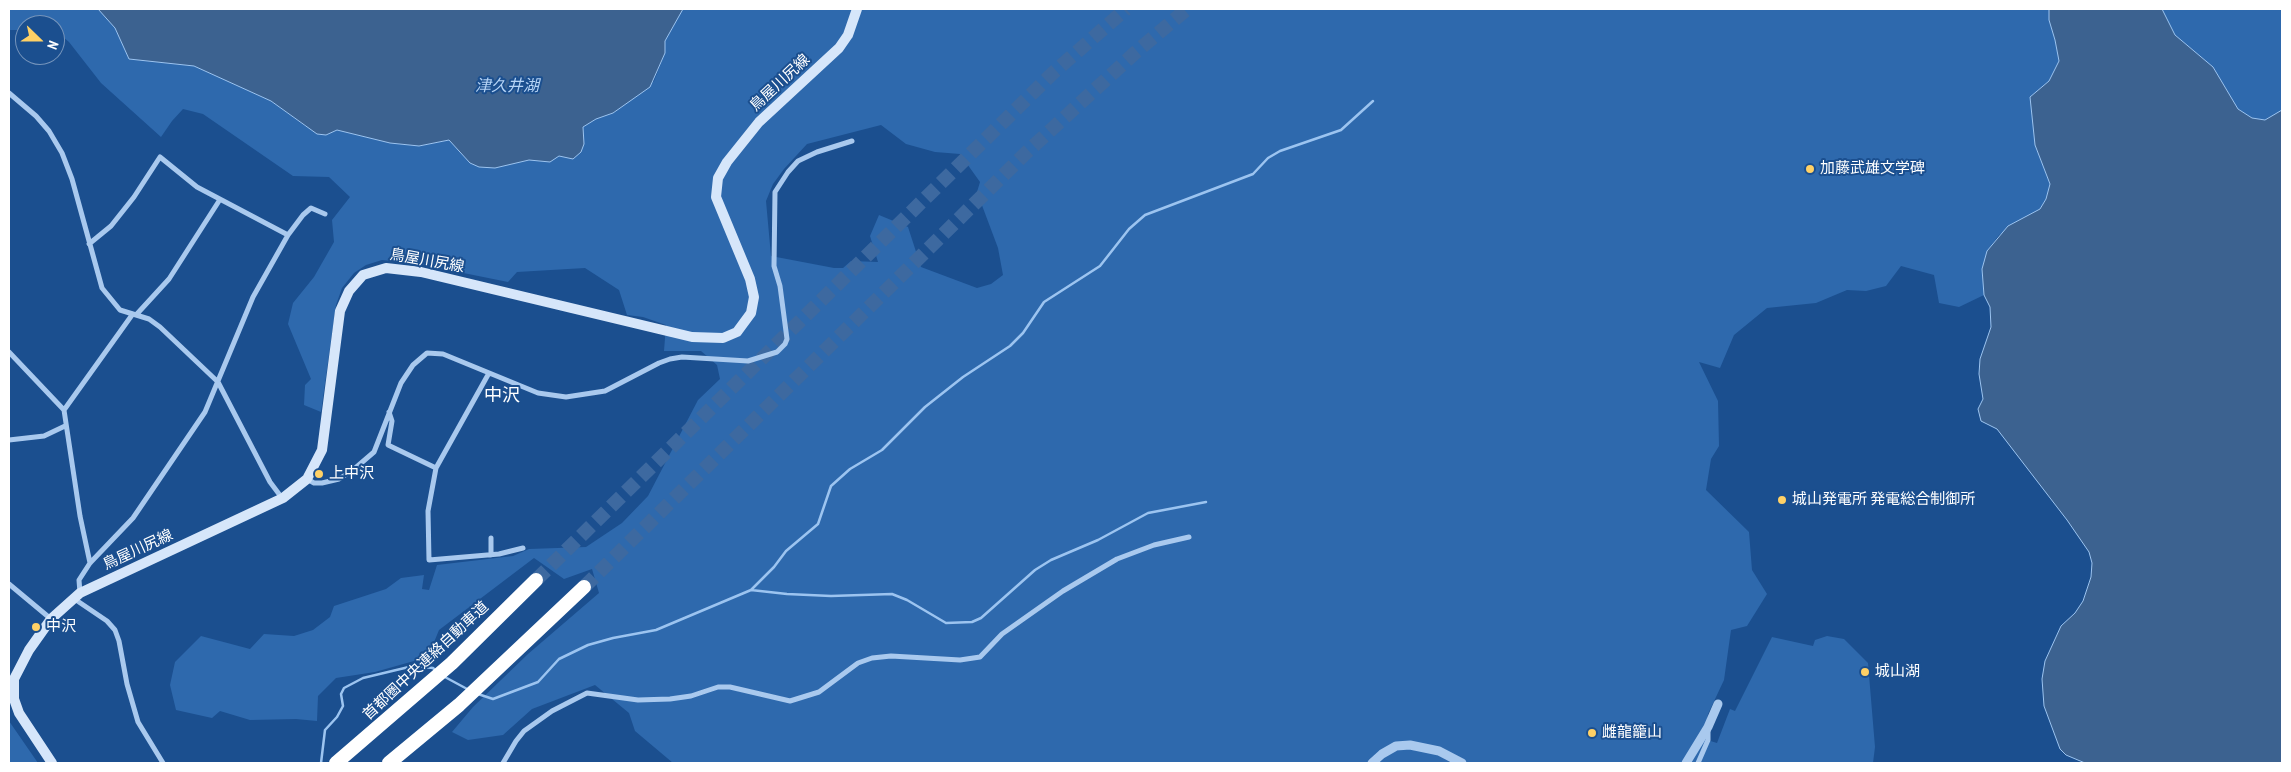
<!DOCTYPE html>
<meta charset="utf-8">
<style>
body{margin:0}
#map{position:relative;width:2291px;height:772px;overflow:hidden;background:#1b4f8f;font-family:"PT Sans Narrow",sans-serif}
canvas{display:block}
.frame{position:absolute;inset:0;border:10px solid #fff;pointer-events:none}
.north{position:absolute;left:15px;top:15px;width:50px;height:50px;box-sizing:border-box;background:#1b4f8f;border:1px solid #7695bc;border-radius:50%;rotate:112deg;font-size:14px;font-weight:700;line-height:20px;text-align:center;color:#fff}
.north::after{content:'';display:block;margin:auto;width:18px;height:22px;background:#ffd166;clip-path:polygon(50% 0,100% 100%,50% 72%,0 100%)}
</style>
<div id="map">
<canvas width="2291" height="772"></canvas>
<div class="frame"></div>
<div class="north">N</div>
</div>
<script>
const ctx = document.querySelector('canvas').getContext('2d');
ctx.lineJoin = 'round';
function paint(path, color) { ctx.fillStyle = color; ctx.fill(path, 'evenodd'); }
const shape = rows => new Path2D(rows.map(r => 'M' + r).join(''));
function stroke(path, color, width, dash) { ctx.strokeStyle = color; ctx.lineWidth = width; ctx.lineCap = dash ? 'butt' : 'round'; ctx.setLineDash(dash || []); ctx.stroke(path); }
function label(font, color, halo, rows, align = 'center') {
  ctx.font = font + ' "PT Sans Narrow","Noto Sans JP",sans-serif'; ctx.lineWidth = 4; ctx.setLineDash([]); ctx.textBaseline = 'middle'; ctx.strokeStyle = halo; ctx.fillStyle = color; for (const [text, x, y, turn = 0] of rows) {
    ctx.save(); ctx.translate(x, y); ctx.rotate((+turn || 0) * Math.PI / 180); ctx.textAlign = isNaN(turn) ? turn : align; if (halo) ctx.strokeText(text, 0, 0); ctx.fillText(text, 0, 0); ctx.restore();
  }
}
paint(shape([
 [9,9,98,9,115,28,129,59,194,66,271,101,305,126,326,135,337,130,390,143,419,146,449,140,470,163,495,168,529,160,543,161,559,156,584,144,583,127,596,119,613,113,654,81,665,53,665,41,683,9,2049,9,2049,20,2055,40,2059,61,2049,81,2030,97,2035,145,2050,184,2046,199,2040,209,1999,235,1987,251,1982,269,1984,295,1959,307,1939,303,1934,275,1901,266,1886,286,1866,291,1847,290,1816,303,1767,308,1734,335,1720,368,1699,362,1718,401,1719,446,1711,459,1706,490,1749,532,1752,570,1767,594,1747,626,1731,630,1724,680,1708,714,1704,739,1717,743,1730,709,1735,711,1772,637,1813,646,1815,640,1827,636,1844,639,1868,663,1875,747,1873,763,673,763,635,731,629,713,595,685,532,709,503,735,468,740,452,732,473,707,528,654,599,593,592,569,564,579,534,558,439,630,428,657,375,672,336,678,318,696,317,721,296,719,250,720,220,711,212,718,176,710,170,685,175,662,201,636,250,649,264,634,294,636,313,630,330,617,334,606,386,589,401,578,424,575,422,589,429,590,437,565,513,556,529,549,586,547,622,523,648,496,698,400,720,379,717,365,701,351,664,351,666,325,643,317,627,315,619,290,585,268,517,272,508,282,414,263,382,260,366,265,354,273,342,288,336,305,321,412,304,405,305,385,311,379,288,324,293,303,314,277,334,242,332,220,350,197,329,177,293,176,203,114,183,109,172,121,161,137,101,83,69,42,55,30,55,25,49,25,41,19,25,25,25,27,19,30,9,30],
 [881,125,906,144,935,152,960,154,980,182,977,192,998,248,1003,275,991,284,977,288,921,267,908,227,879,215,870,236,878,262,851,261,843,268,834,268,771,256,766,201,773,184,784,169,807,144],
 [2162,9,2282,9,2282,110,2265,120,2252,118,2238,109,2213,67,2175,35],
 [9,721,38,763,9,763]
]), '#2e69ad');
const water = shape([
 [98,9,683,9,665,41,665,53,650,87,613,113,596,119,583,127,584,144,581,152,573,159,559,156,550,162,529,160,495,168,479,167,470,163,449,140,419,146,390,143,337,130,326,135,317,134,271,101,194,66,129,59,115,28,98,9],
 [2049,9,2162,9,2175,35,2213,67,2238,109,2252,118,2265,120,2282,110,2282,763,2085,763,2066,755,2060,749,2044,706,2042,679,2045,661,2061,626,2075,613,2083,601,2091,577,2092,563,2089,552,2067,520,1997,429,1981,421,1978,409,1983,399,1979,374,1980,359,1991,327,1990,307,1984,295,1982,269,1987,251,2008,226,2040,209,2046,199,2050,184,2035,145,2030,97,2049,81,2059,61,2055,40,2049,20,2049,9]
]);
paint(water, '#3c6290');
stroke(water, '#9cc4f0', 1);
stroke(shape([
 [751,590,774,567,786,551,818,524,831,486,850,469,882,450,925,407,963,377,1010,346,1023,333,1044,302,1100,266,1129,229,1145,215,1253,174,1268,158,1280,151,1341,130,1373,101],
 [443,676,469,690],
 [478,694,493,699,538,682,559,659,588,645,613,638,656,630,751,590,787,594,831,596,892,594,907,600,946,623,972,622,981,618,1035,570,1051,560,1098,540,1148,513,1206,502],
 [321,763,325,730,337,717,343,706,341,694,344,688,363,678,413,666,433,668,436,671]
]), '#9cc4f0', 2.5);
stroke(shape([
 [536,580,1054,72,1126,9],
 [584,587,1028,151,1136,52,1187,9]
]), '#3d69a0', 14, [14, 7]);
stroke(shape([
 [9,93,36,116,49,131,62,153,72,179,102,288,120,310,149,319,160,327,218,382,270,482,282,498],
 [288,235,303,215,311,208,325,214],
 [136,315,169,279,219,201],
 [9,352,64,410,80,516,90,563],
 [489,373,436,468,428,511,429,560,499,554,523,548],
 [64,410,132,315],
 [389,412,392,421,388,445,436,468],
 [9,440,44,436,65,426],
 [307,479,314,483,322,483,339,479,353,470,374,452,401,383,413,365,427,353,443,354,538,393,566,397,605,391,659,363,670,359,682,357,748,361,777,352,785,344,787,339,780,286,774,266,775,192,788,172,798,161,817,152,852,141],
 [491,555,491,538],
 [9,584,51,619],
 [80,593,79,580,90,563,133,518,205,412,253,297,288,235,197,187,160,157,134,197,111,226,89,244],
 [73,598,107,621,115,630,119,641,127,684,138,722,163,763],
 [503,763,516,741,524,731,552,711,587,693,638,700,670,699,691,696,718,687,730,687,790,701,819,692,858,663,872,658,891,656,960,660,980,657,1002,634,1063,591,1117,559,1154,545,1189,537],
 [1698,763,1708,740,1708,728]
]), '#a9c9ee', 5);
stroke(shape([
 [1372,763,1382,754,1396,746,1410,745,1439,751,1462,763],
 [1686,763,1708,727,1718,704]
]), '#a9c9ee', 9);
stroke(shape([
 [52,763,19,713,14,699,14,679,29,650,51,619,80,593,283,498,307,479,322,450,340,311,349,291,363,275,386,268,421,272,692,337,723,338,737,332,751,313,754,297,750,279,716,197,718,178,727,162,759,122,839,48,848,35,857,9]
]), '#d6e6fa', 10);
stroke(shape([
 [336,763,452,663,536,580],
 [389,763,459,705,584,587]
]), '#fff', 14);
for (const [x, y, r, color] of [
 [1810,169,5,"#ffd166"],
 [319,474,5,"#ffd166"],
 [1782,500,5,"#ffd166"],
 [36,627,5,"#ffd166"],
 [1865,672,5,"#ffd166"],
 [1592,733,5,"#ffd166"]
]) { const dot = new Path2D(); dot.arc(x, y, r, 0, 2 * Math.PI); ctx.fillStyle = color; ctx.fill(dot); stroke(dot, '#1b4f8f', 2); }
label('15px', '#fff', '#1b4f8f', [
 ["鳥屋川尻線",780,83,-43],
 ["鳥屋川尻線",427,261,10],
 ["鳥屋川尻線",138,550,-25],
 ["首都圏中央連絡自動車道",426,661,-43]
]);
label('15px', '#fff', '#1b4f8f', [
 ["加藤武雄文学碑",1820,169],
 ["上中沢",329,474],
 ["城山発電所 発電総合制御所",1792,500],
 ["中沢",46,627],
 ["城山湖",1875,672],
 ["雌龍籠山",1602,733]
], 'left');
label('italic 16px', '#b5d3f5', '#1b4f8f', [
 ["津久井湖",507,86]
]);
label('18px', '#fff', '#1b4f8f', [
 ["中沢",502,396]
]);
</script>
